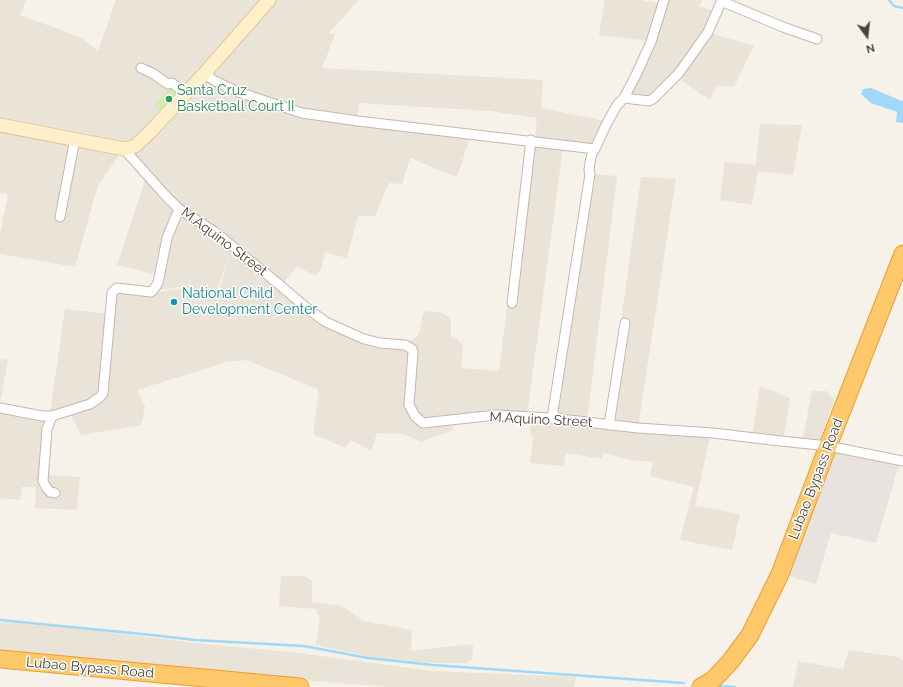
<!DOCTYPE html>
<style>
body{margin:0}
#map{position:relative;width:903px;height:687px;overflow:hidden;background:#f6f1e9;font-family:Raleway,sans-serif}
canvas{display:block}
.north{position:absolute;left:847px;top:16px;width:40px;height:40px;-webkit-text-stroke:3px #fff;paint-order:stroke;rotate:165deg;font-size:11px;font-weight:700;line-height:16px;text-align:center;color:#4a4236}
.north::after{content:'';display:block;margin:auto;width:14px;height:18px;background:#4a4236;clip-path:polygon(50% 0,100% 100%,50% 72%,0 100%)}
</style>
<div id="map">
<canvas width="903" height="687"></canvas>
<div class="north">N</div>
</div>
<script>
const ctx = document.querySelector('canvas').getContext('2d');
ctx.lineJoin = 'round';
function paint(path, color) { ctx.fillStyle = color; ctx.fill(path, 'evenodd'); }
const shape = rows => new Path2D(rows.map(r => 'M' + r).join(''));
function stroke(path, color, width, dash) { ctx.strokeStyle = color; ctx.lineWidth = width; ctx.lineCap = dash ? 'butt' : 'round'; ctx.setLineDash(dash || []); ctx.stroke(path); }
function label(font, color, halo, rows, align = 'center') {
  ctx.font = font + ' Raleway,sans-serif'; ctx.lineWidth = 3; ctx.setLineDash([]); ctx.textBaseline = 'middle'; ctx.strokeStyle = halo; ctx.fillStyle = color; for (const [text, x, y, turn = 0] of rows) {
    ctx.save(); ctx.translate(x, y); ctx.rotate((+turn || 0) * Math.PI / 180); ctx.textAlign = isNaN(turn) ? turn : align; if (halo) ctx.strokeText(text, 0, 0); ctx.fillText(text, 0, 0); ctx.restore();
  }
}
paint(shape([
 [0,0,26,0,20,15,80,37,98,51,116,0,264,0,155,125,124,146,0,122],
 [276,0,359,0,329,33,335,34,322,68,543,80,541,108,606,121,595,146,535,138,537,118,490,111,359,103,357,119,279,105,207,75],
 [605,0,641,0,661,4,649,41,599,35],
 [666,0,702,0,699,6,715,11,706,32,677,72,652,98,628,99],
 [710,33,754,46,734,87,717,85,710,100,678,78],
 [203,78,278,107,470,137,457,177,410,158,402,184,389,183,375,216,358,216,347,258,325,252,321,269,315,276,297,266,283,284,180,208,129,149],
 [760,124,802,125,793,175,758,171,752,205,720,200,725,162,756,165],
 [0,128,76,145,122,151,98,185,75,267,0,254,0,235,8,194,0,193],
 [528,143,563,147,527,415,424,421,411,405,416,350,407,343,414,339,419,334,423,314,427,311,439,312,446,315,451,320,451,336,458,339,463,347,461,368,499,371],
 [591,174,617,176,587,421,556,418],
 [146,177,177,209,157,275,117,265],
 [641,177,676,179,638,427,611,424,625,322,621,322],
 [180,212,213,234,230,250,229,252,231,251,324,324,410,350,407,406,423,425,452,422,453,430,421,442,404,434,377,433,371,451,351,440,346,448,313,434,319,390,247,360,227,362,137,390,145,407,141,425,81,435,70,413,102,399,114,294,118,290,154,293,178,289,219,293,229,253,217,291,178,287,155,291,169,239],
 [65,309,110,314,101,393,96,398,50,413],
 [0,359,8,360,0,404],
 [760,386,790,398,783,440,752,436],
 [812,391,826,391,834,399,819,444,802,442],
 [0,409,50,417,41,481,51,490,45,475,80,477,77,510,35,508,36,487,22,487,20,500,0,498],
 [531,419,710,436,695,506,740,514,732,550,680,540,694,487,650,476,653,462,630,460,604,453,602,459,566,453,564,466,530,463,533,438,530,433],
 [281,576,304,576,312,581,312,602,342,606,364,621,412,630,411,651,473,644,472,659,466,663,430,663,376,658,316,645,320,619,316,609,279,606],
 [0,622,68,627,195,643,299,653,432,671,576,677,574,687,390,687,276,678,0,650],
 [849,650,898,657,903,661,903,687,793,687,798,661,843,669]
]), '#eae3d7');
paint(shape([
 [837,451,902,464,897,471,876,543,831,533,816,584,788,576,834,452]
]), '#e8e3de');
paint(shape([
 [173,84,184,94,165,114,155,105]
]), '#d3edaf');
paint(shape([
 [871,88,902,101,903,99,903,123,896,122,897,112,871,103,861,94,863,89]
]), '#a1d7f7');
stroke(shape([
 [889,0,894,6,903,8],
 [0,620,152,635,195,640,304,646,368,658,433,665,684,683],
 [719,686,735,687]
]), '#a1d7f7', 2.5);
const street = shape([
 [721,1,783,27,817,39],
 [141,68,152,73,168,84,172,83,186,94],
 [204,74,215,81,238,92,302,113,358,121,595,149,606,125,617,105,624,98,635,77,651,42,664,0],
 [624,98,649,101,653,99,679,73,708,32,722,0],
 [124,149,165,195,179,209,215,232,281,286,309,310,326,322,364,339,380,343,405,345,412,349,413,352,409,405,415,416,423,423,496,415,552,418,638,428,713,433,772,440,828,446,903,461],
 [60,217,75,139],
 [512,303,531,140],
 [0,408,42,416,52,416,90,404,100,397,103,393,112,293,117,288,151,292,154,289,158,283,167,238,179,209],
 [52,416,47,429,43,481,46,487,50,492,55,493],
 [552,418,590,174,589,171,590,162,593,150,595,149],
 [609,425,625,323]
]);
const secondary = shape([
 [0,125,124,149,135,146,150,132,204,74,269,0]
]);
const highway = shape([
 [0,659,300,687],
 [701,687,713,680,730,662,750,635,780,574,828,446,903,254]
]);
stroke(street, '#c2b9ab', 11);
stroke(secondary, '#ddc797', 15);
stroke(highway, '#eb9e2e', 19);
stroke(street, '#fff', 9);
stroke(secondary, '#fff0ca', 13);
stroke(highway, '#ffc86b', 17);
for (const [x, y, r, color] of [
 [169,99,4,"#2e9e5b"],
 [174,302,4,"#0f9aa8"]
]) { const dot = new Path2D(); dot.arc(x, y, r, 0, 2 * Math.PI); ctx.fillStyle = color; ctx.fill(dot); stroke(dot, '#fff', 1.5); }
label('14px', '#27864d', '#fff', [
 ["Santa Cruz",177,91],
 ["Basketball Court II",177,107]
], 'left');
label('14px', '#4a4236', '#fff', [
 ["M.Aquino Street",224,242,37],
 ["M.Aquino Street",541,420,3],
 ["Lubao Bypass Road",816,479,-69],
 ["Lubao Bypass Road",90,668,5]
]);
label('14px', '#0d838f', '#fff', [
 ["National Child",182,294],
 ["Development Center",182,310]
], 'left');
</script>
